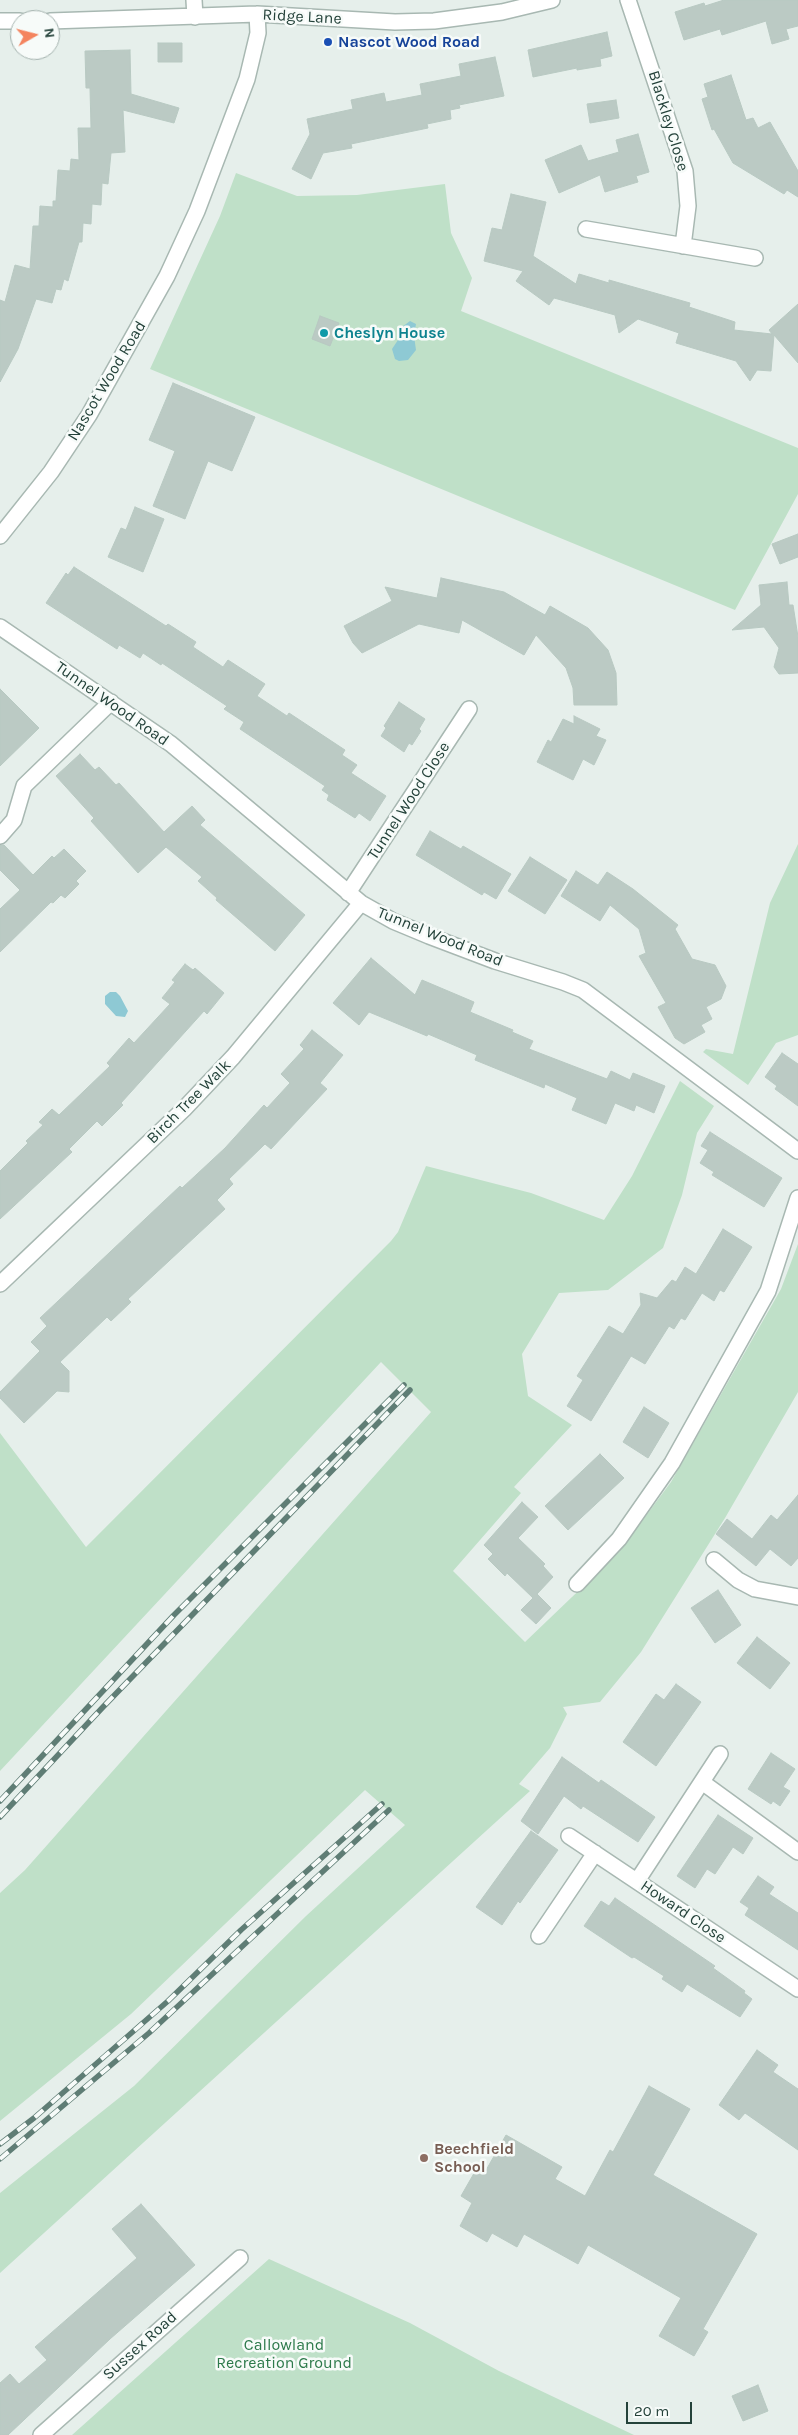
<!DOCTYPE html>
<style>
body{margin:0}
#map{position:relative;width:798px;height:2435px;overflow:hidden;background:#e6efeb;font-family:Karla,sans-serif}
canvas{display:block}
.north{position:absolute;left:10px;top:10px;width:50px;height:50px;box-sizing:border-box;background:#f7fbf9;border:1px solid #a3b1ad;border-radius:50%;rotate:82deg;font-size:14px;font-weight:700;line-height:20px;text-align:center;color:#24423a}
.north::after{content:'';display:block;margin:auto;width:18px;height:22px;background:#f4845f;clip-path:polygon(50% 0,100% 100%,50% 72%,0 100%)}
.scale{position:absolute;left:626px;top:2402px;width:66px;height:22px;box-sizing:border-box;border:2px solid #24423a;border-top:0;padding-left:6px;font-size:15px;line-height:18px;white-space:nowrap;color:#24423a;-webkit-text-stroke:4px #f7fbf9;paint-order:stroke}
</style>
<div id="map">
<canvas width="798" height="2435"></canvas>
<div class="north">N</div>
<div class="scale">20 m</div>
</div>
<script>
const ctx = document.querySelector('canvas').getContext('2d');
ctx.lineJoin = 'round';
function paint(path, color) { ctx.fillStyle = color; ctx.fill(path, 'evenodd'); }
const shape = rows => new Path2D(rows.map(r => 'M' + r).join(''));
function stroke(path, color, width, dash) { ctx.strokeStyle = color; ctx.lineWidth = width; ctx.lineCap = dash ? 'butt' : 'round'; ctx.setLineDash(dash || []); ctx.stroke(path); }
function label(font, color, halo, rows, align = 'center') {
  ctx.font = font + ' Karla,sans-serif'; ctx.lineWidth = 5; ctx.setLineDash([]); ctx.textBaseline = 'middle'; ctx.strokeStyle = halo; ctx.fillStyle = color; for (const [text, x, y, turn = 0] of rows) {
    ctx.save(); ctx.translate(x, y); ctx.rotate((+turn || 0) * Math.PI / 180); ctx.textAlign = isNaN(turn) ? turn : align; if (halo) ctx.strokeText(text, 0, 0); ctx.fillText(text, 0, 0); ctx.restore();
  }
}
paint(shape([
 [236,173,297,196,357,195,445,184,451,233,472,278,461,311,798,448,798,494,735,610,150,369,220,216],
 [798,844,798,1035,776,1043,748,1085,703,1052,706,1049,733,1054,770,903],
 [680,1081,714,1106,697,1133,682,1195,663,1248,608,1290,559,1293,522,1354,528,1396,572,1425,514,1487,521,1493,453,1571,525,1642,619,1552,671,1482,781,1289,798,1244,798,1392,725,1518,641,1652,600,1702,563,1707,567,1714,550,1748,519,1784,530,1791,0,2273,0,2193,134,2086,306,1916,405,1825,365,1790,131,2014,0,2121,0,1893,25,1870,431,1412,381,1362,0,1771,0,1433,86,1547,391,1241,398,1232,426,1166,531,1193,604,1220,632,1176],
 [269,2259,410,2323,499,2371,634,2435,72,2435]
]), '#bfe0c8');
paint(shape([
 [410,321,416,324,414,336,416,350,408,360,399,361,395,359,392,349,400,337,402,327],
 [110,992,116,992,120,996,128,1011,125,1017,116,1016,105,1004,105,996]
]), '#8ec9d4');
const building = shape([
 [724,0,798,0,798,26,786,29,789,39,772,44,766,21,722,35,720,29,684,40,675,12,704,3,705,6,724,0],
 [607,32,612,56,600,59,601,66,577,70,577,68,533,77,528,50,607,32],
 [158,43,182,43,182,62,158,62,158,43],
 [130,50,131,94,179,108,174,123,123,110,125,152,111,153,108,184,102,183,101,205,92,204,91,224,83,223,82,242,79,242,68,281,64,279,61,290,56,289,52,303,36,299,18,349,0,382,0,300,5,302,15,265,30,269,33,226,39,226,40,206,53,207,53,201,56,201,58,170,70,171,71,159,79,160,78,128,91,128,90,88,86,88,85,51,130,50],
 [495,57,504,96,459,105,460,108,450,110,451,119,427,124,428,128,351,144,352,148,323,153,311,179,292,169,310,134,307,119,353,109,351,100,384,93,386,102,422,95,420,84,461,76,459,64,495,57],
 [731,75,746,120,753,118,758,128,770,122,798,171,798,197,787,190,784,194,733,163,714,129,712,130,702,99,708,97,704,84,731,75],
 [616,100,619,118,590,123,587,104,616,100],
 [638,134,649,172,636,176,638,182,605,192,600,175,559,193,545,160,581,145,588,161,619,152,616,140,638,134],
 [511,194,546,202,533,256,576,284,579,274,609,283,609,280,690,303,689,307,735,322,734,330,772,334,769,330,798,304,798,363,774,335,771,371,757,370,750,381,736,361,676,343,679,333,638,319,619,333,615,315,554,298,549,305,516,281,523,271,484,261,492,228,502,230,511,194],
 [320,316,339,323,330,346,312,339,320,316],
 [173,383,255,417,232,471,208,461,185,519,153,506,175,451,149,440,173,383],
 [135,507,164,519,143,572,108,557,121,528,126,530,135,507],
 [798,534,798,557,780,564,772,544,798,534],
 [74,567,166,626,168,624,196,642,193,647,223,667,228,660,265,684,257,696,287,716,289,713,345,750,342,755,357,765,351,773,386,796,370,821,359,813,355,818,327,800,329,795,322,790,325,786,240,729,244,722,224,709,227,706,162,663,161,665,143,653,140,658,119,645,117,649,46,603,66,573,68,575,74,567],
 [441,578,504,592,545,615,550,606,588,628,608,650,616,673,617,705,574,705,573,688,566,668,536,635,524,655,462,620,459,633,419,624,362,653,353,643,344,626,392,601,385,587,437,598,441,578],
 [787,582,789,605,793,605,798,637,798,673,779,674,774,667,779,648,764,627,732,630,761,605,759,585,787,582],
 [0,689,39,728,0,766,0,689],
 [399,702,425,719,419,729,421,731,412,745,409,743,404,752,381,736,386,728,384,726,399,702],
 [574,716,600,729,596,736,606,740,594,765,583,759,573,780,537,762,548,740,551,742,563,719,574,724,574,716],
 [80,754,95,770,99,767,116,785,119,783,164,832,192,806,205,820,200,825,305,915,275,951,216,900,217,898,198,881,202,877,166,847,138,873,91,821,94,818,56,776,80,754],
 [430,831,461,849,463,846,511,874,496,899,484,892,482,895,416,855,430,831],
 [0,845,4,845,33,875,52,856,54,858,64,849,86,871,76,881,79,884,65,898,61,895,53,903,51,902,0,952,0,909,20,890,0,870,0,845],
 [530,857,567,880,545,914,508,891,530,857],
 [576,871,598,885,607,872,633,889,678,925,675,929,692,959,715,965,726,986,721,999,706,1007,712,1019,701,1025,705,1032,684,1044,675,1038,658,1007,666,1003,639,956,646,953,639,929,610,905,600,921,561,896,576,871],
 [371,958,415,995,422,980,474,1002,470,1012,513,1030,512,1032,533,1041,529,1049,607,1079,611,1071,630,1080,633,1073,665,1086,654,1113,636,1105,634,1111,615,1103,606,1124,572,1110,577,1098,545,1084,544,1088,475,1060,477,1055,428,1034,427,1036,369,1012,359,1025,333,1003,371,958],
 [185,964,193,970,195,968,224,993,207,1014,204,1011,121,1103,123,1105,102,1126,97,1121,69,1149,72,1152,0,1219,0,1171,28,1143,26,1141,43,1125,39,1122,52,1109,59,1115,110,1066,107,1063,129,1038,134,1043,170,1004,162,998,175,982,172,980,185,964],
 [312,1030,343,1055,320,1083,327,1089,271,1149,265,1144,229,1179,233,1184,217,1200,225,1209,128,1299,131,1302,111,1321,107,1317,60,1362,69,1371,69,1392,57,1391,24,1423,0,1398,0,1392,40,1351,31,1342,47,1326,40,1318,180,1186,182,1188,225,1148,264,1105,267,1108,290,1083,281,1074,304,1049,300,1045,312,1030],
 [782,1053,798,1064,798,1106,775,1089,777,1086,765,1077,782,1053],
 [710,1132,782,1178,764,1207,712,1175,714,1172,700,1163,708,1150,701,1146,710,1132],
 [723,1229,752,1247,724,1292,720,1290,714,1301,702,1293,685,1320,681,1318,674,1329,669,1326,645,1364,631,1356,591,1421,567,1406,583,1380,577,1376,609,1326,623,1334,641,1305,640,1293,657,1298,672,1280,676,1282,685,1267,696,1274,723,1229],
 [644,1407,669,1423,648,1458,623,1442,644,1407],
 [600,1454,624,1478,568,1530,545,1506,600,1454],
 [798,1495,798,1558,791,1566,770,1549,756,1566,716,1534,727,1519,752,1539,771,1515,777,1520,798,1495],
 [522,1502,538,1517,518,1538,545,1564,543,1566,553,1577,537,1594,551,1608,536,1624,521,1610,533,1598,507,1573,505,1576,488,1559,493,1554,484,1545,522,1502],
 [718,1590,741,1625,715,1643,691,1608,718,1590],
 [757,1637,790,1663,770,1689,737,1663,757,1637],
 [676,1684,701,1702,656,1766,623,1742,656,1694,664,1700,676,1684],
 [771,1753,795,1769,783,1787,790,1791,780,1806,773,1801,771,1804,748,1789,771,1753],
 [562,1757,599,1783,601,1780,655,1817,638,1842,583,1806,581,1809,564,1796,538,1834,521,1821,562,1757],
 [718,1815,753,1838,743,1854,733,1847,715,1874,707,1869,695,1888,677,1876,718,1815],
 [531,1831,558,1850,520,1903,518,1901,502,1925,476,1907,531,1831],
 [758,1876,774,1887,769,1894,798,1913,798,1950,745,1915,749,1908,740,1902,758,1876],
 [615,1898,715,1966,713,1968,745,1991,744,1993,752,1999,740,2017,687,1984,682,1992,662,1979,664,1976,634,1957,632,1958,584,1926,601,1901,609,1906,615,1898],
 [757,2050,778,2065,773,2072,798,2089,798,2150,745,2113,739,2120,719,2105,757,2050],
 [649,2086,690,2109,653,2175,757,2234,703,2329,708,2332,694,2356,659,2336,681,2298,588,2245,578,2264,524,2234,517,2247,492,2233,487,2242,460,2226,472,2203,461,2196,477,2168,485,2172,506,2135,562,2167,555,2179,585,2196,610,2150,613,2152,649,2086],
 [141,2204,195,2265,110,2339,8,2435,0,2435,0,2383,10,2374,19,2384,47,2360,35,2347,137,2258,112,2229,141,2204],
 [758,2385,768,2411,743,2421,732,2396,758,2385]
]);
paint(building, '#bbcac4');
stroke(building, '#b8c9c2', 1);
const street = shape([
 [194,0,195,17],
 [628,0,685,171,688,206,683,246],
 [0,21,20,21],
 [50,21,257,14,395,22,434,21,502,12,552,0],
 [586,229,755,258],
 [0,536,51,472,89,415,167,276,197,211,247,79,258,33,257,14],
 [0,627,171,744,361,903,393,921,429,936,495,961,563,982,583,990,798,1151],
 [0,836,14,820,24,786,111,702],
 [348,893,469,709],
 [0,1284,184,1109,233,1057,361,903],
 [714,1560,738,1580,755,1589,798,1597],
 [577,1584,619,1539,672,1463,768,1291,798,1198],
 [702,1782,798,1852],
 [569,1836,798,1989],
 [637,1881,720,1754],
 [539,1936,595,1853],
 [41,2435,240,2258]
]);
stroke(street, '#a8b8b2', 18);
stroke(street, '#fff', 15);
const rail = shape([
 [0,1801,174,1615,404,1385],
 [0,1817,103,1707,410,1390],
 [0,2144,34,2118,168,2001,241,1930,382,1804],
 [0,2159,149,2033,389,1810]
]);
stroke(rail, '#5f7d75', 5.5);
stroke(rail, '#f7fbf9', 4, [11]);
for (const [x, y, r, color] of [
 [328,42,5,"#1a4fb4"],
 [324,333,5,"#0f9aa8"],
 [424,2158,5,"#8d6e63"]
]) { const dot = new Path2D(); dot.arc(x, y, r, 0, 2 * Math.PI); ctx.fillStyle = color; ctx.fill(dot); stroke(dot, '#f7fbf9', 2); }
label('16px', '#24423a', '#f7fbf9', [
 ["Ridge Lane",302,17,3],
 ["Blackley Close",668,121,73],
 ["Nascot Wood Road",107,381,-59],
 ["Tunnel Wood Road",112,704,35],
 ["Tunnel Wood Close",409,801,-57],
 ["Tunnel Wood Road",440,937,22],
 ["Birch Tree Walk",189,1102,-45],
 ["Howard Close",683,1912,34],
 ["Sussex Road",140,2346,-42]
]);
label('bold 16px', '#164399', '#f7fbf9', [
 ["Nascot Wood Road",338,42]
], 'left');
label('bold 16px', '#0d838f', '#f7fbf9', [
 ["Cheslyn House",334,333]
], 'left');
label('bold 16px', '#785e54', '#f7fbf9', [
 ["Beechfield",434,2149],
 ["School",434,2167]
], 'left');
label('16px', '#2d7a4b', '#f7fbf9', [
 ["Callowland",284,2345],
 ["Recreation Ground",284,2363]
]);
</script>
